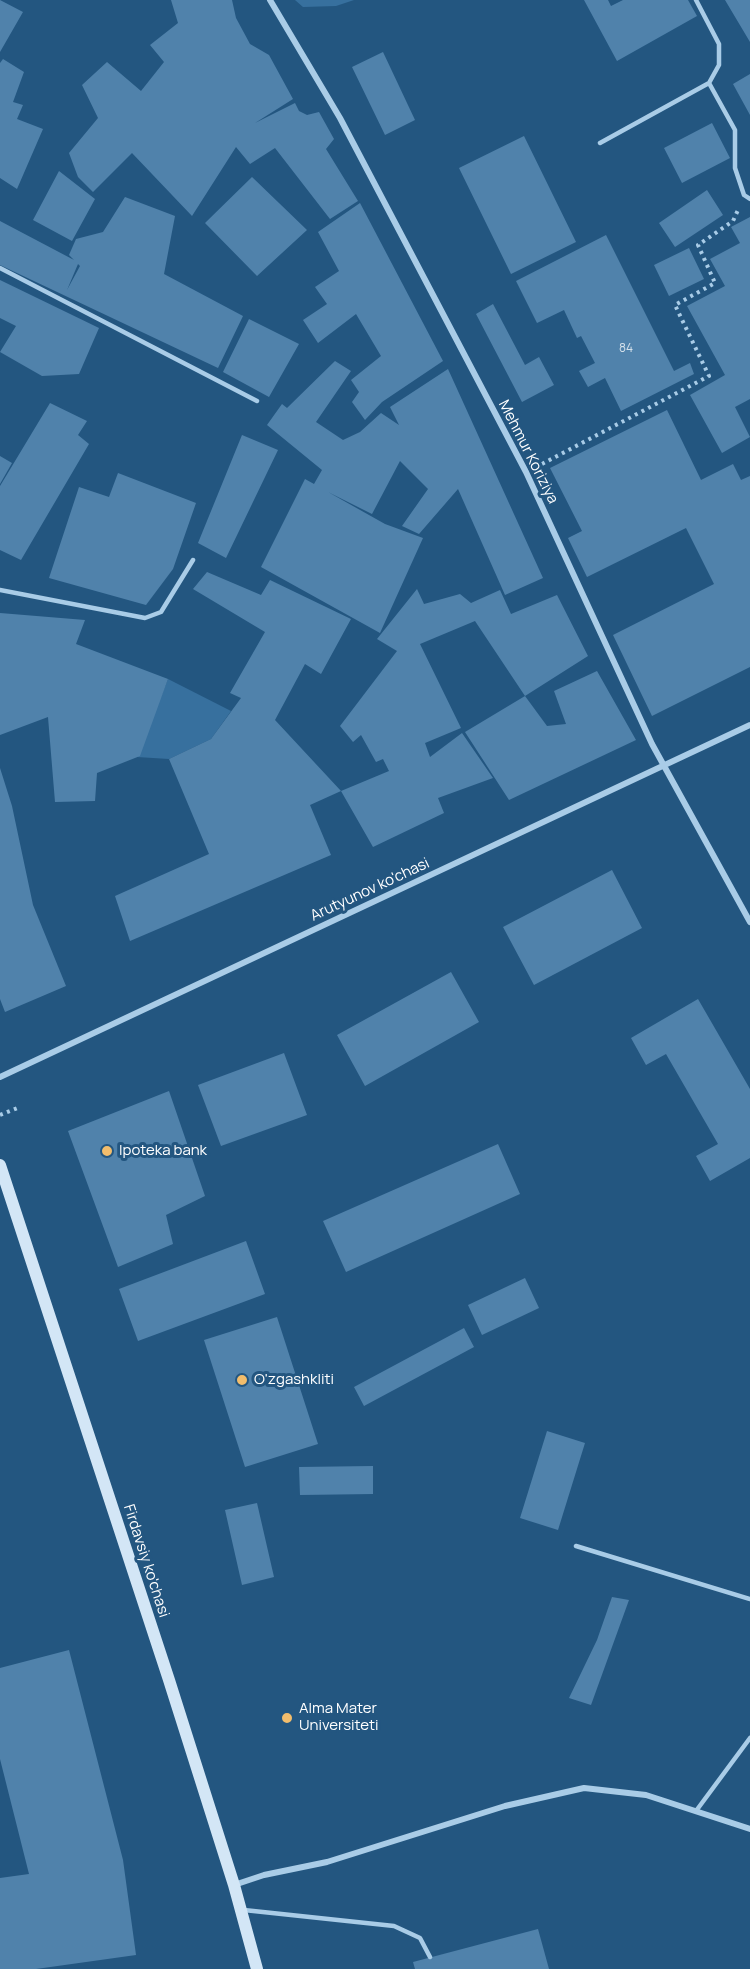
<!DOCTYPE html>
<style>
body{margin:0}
canvas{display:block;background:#235680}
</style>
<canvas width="750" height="1969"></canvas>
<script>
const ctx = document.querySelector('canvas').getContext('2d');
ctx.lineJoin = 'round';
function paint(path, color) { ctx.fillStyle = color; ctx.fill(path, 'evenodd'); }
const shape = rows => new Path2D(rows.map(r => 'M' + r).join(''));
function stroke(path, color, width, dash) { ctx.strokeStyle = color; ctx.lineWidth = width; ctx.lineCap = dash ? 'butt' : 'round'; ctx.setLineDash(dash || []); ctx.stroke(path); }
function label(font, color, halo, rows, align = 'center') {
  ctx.font = font + ' Manrope,sans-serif'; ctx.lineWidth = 6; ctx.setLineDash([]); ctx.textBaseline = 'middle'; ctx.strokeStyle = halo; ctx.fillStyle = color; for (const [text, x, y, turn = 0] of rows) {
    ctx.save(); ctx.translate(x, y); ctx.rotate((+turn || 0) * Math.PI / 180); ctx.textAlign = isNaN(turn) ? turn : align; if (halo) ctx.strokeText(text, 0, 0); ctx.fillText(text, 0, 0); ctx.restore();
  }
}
paint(shape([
 [295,0,354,0,336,6,303,7],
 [168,679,231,711,211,739,169,759,137,757]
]), '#37709e');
paint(shape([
 [0,0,23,12,0,52],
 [171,0,232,0,236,18,250,44,269,55,293,99,255,123,295,103,299,111,307,115,319,112,334,139,326,149,358,201,330,219,275,148,250,164,236,147,192,216,132,153,93,192,78,177,69,153,98,118,82,85,107,62,141,91,164,62,150,45,178,23],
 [584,0,608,0,611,6,623,0,688,0,697,16,617,61],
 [725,0,750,0,750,42],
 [383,52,415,120,385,135,352,67],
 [3,59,24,72,13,102,23,105,17,119,43,129,17,189,0,178,0,63],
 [750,74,750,115,733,84],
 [712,123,730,158,682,183,664,148],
 [524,136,576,242,511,274,459,168],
 [59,171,95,199,72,241,33,220],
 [252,177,307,230,257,276,205,223],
 [707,190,723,215,675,247,659,223],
 [125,197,175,216,164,274,243,316,218,368,0,265,0,221,74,260,69,255,76,239,103,232],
 [78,264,80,266,67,290],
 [360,203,443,361,382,402,365,420,352,402,359,392,351,380,381,356,356,314,318,343,303,320,327,304,315,287,339,271,318,232],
 [750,217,750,399,735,407,750,437,722,453,690,395,725,375,687,306,725,286,710,259,740,243,731,227],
 [606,235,674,371,690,363,694,374,621,411,605,378,588,387,579,371,595,363,581,336,577,338,564,310,537,323,516,281],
 [689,248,704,279,669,296,654,265],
 [0,280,99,328,79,374,42,376,0,352,16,326,0,318],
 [493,304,525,365,539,357,554,385,522,402,476,314],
 [249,319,299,344,269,397,223,372],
 [335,361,351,371,316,422,343,440,360,432,381,413,399,425,390,407,448,369,543,578,505,595,458,489,419,534,402,526,428,489,400,461,372,514,328,492,385,524,423,538,380,633,261,567,305,479,314,484,322,470,267,425,282,404,287,408],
 [50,403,87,421,78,435,89,444,21,560,0,550,0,486],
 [667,410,701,480,733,464,741,480,750,476,750,667,652,716,613,635,714,584,686,528,587,577,568,538,582,531,550,468],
 [242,435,278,450,226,558,198,543],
 [0,456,12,463,0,484],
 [118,473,196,503,173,569,146,605,49,578,79,487,109,497],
 [207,572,261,595,270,580,351,619,321,674,305,664,275,720,341,791,389,771,383,759,376,762,361,735,353,742,340,726,397,651,377,639,417,589,424,604,460,594,471,603,500,590,511,614,557,595,588,656,525,696,547,726,566,724,554,691,597,671,636,740,509,800,465,732,525,696,475,621,420,644,461,728,425,743,430,757,462,733,493,778,438,798,444,813,373,847,341,791,310,805,331,855,130,941,115,896,209,854,169,759,211,739,241,698,230,693,265,632,193,589],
 [0,613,85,620,76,644,168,679,140,756,97,773,95,801,55,802,48,717,0,735],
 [0,768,12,806,33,905,66,986,5,1012,0,999],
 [612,870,642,928,534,985,503,927],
 [451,972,479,1022,365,1086,337,1035],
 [698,999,750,1089,750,1158,710,1181,696,1156,718,1144,666,1054,646,1065,631,1038],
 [284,1053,307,1115,221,1146,198,1085],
 [169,1091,205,1196,166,1215,173,1244,118,1267,68,1131],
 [498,1144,520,1194,346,1272,323,1221],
 [246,1241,265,1294,138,1341,119,1289],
 [525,1278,539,1308,482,1335,468,1305],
 [277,1317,318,1444,245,1467,204,1340],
 [464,1328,474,1347,364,1406,354,1387],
 [547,1431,585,1443,558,1530,520,1518],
 [373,1466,373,1494,300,1495,299,1467],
 [257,1503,274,1577,242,1585,225,1510],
 [612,1597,629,1600,591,1705,569,1698,597,1640],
 [69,1650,123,1860,136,1955,36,1969,0,1969,0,1878,29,1874,0,1759,0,1668],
 [538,1929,549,1969,415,1969,413,1962]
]), '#5082ab');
stroke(shape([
 [542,464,709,376,675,305,715,283,698,245,733,221,738,210],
 [0,1115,20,1107]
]), '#a9cce7', 4, [3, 4.5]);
stroke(shape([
 [709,83,735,130,735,168,744,195,750,199],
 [600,143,709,83,719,65,719,44,696,0],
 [0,268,257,401],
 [0,590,145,618,161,612,193,560],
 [576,1546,750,1599],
 [696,1811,750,1738],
 [244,1910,394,1926,420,1938,430,1957]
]), '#a9cce7', 4.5);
stroke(shape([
 [270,0,340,118,526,472,652,744,750,922],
 [0,1077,750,725],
 [234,1885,264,1875,327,1862,505,1806,584,1788,646,1795,750,1829]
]), '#a9cce7', 6);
stroke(shape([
 [0,1165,169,1680,234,1885,257,1969]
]), '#d3e6f6', 12);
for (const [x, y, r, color] of [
 [107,1151,6,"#f2bd6c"],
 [242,1380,6,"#f2bd6c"],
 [287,1718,6,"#f2bd6c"]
]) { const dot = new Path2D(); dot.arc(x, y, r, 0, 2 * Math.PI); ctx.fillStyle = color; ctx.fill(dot); stroke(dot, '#235680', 2); }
label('12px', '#d3e0ea', null, [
 ["84",626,349]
]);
label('15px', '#fff', '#235680', [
 ["Mehmur Koriziya",528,452,63],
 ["Arutyunov ko'chasi",370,890,-25],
 ["Firdavsiy ko'chasi",146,1561,72]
]);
label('15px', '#fff', '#235680', [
 ["Ipoteka bank",119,1151],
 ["O'zgashkliti",254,1380],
 ["Alma Mater",299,1709],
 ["Universiteti",299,1726]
], 'left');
</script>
